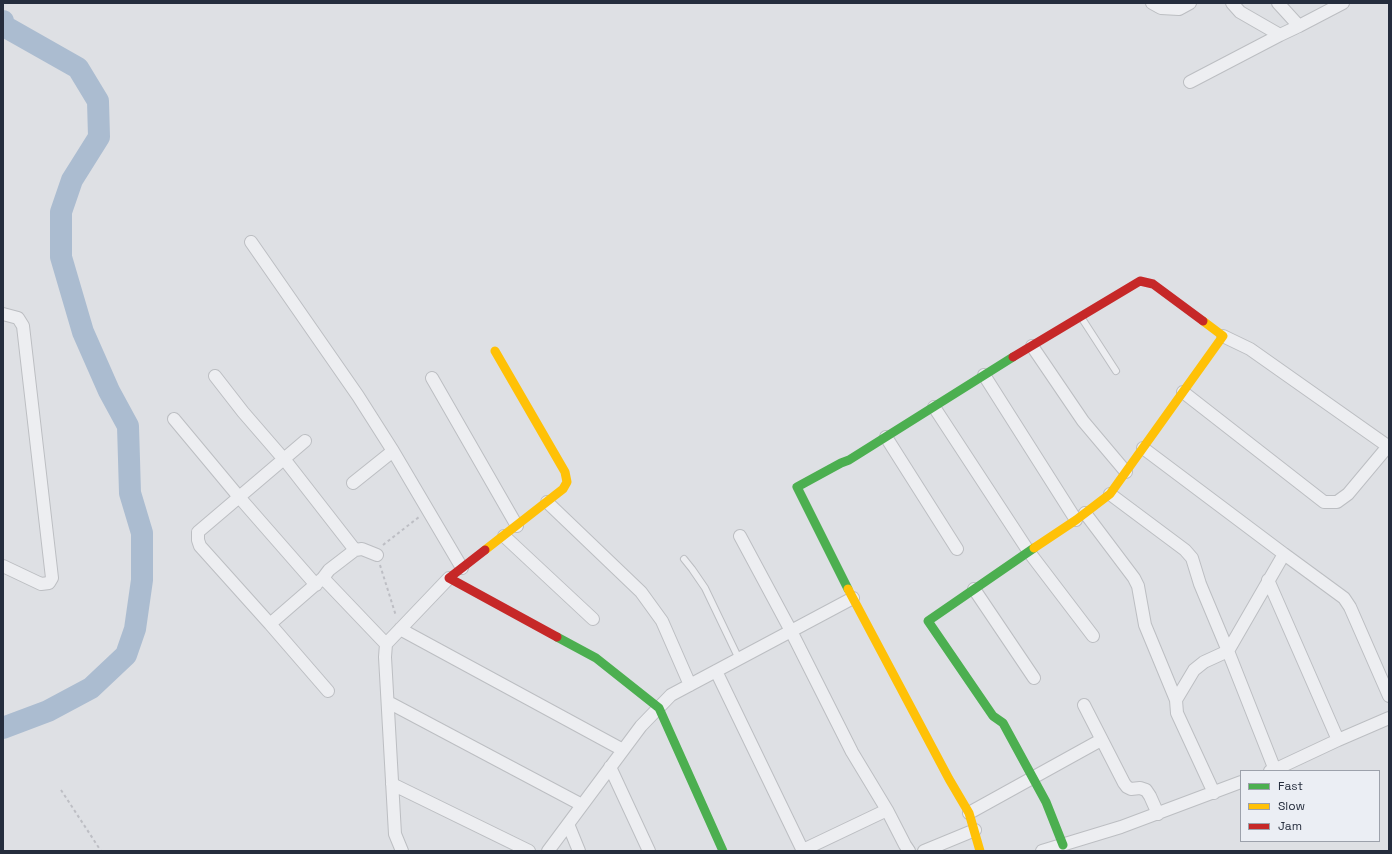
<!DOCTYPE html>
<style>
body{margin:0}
#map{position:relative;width:1392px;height:854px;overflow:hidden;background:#dee0e4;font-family:"Space Grotesk",sans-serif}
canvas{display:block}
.frame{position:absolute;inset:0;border:4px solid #252d3d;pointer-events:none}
.legend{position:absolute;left:1240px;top:770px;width:140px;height:72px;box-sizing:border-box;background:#ebeef4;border:1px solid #9ca1ab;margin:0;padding:5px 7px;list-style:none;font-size:12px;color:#252d3d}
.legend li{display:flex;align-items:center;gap:8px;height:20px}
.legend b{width:20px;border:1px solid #9ca1ab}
</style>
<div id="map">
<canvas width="1392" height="854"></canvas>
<div class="frame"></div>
<ul class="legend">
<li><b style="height:5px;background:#4caf50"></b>Fast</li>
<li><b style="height:5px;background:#ffc107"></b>Slow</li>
<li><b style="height:5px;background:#c62828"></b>Jam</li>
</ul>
</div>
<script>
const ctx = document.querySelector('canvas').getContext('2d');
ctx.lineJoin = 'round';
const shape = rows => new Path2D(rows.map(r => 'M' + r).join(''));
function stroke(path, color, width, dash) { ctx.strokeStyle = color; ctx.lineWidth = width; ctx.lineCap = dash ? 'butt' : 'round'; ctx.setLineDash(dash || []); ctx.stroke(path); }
stroke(shape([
 [3,21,4,26,78,68,98,101,99,137,72,180,61,212,61,257,83,332,109,391,128,426,130,493,142,533,142,580,135,629,126,655,91,688,48,711,3,728]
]), '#abbcd0', 22);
const lane = shape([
 [1081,317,1116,371],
 [684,559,692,569,705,588,739,659]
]);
const street = shape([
 [1152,3,1161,8,1179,9,1190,3],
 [1232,3,1240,12,1280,35,1299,26],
 [1278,3,1299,26,1343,3],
 [1190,82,1280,35],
 [251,242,358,396,393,451,462,568],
 [3,314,18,318,23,326,52,578,49,583,41,584,3,566],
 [1223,336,1250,349,1389,447],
 [1032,346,1083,421,1126,472],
 [984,375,1076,520],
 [215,376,243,412,288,464,355,550],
 [432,378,517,526],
 [1183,392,1324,502,1337,502,1348,494,1389,445],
 [934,407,1029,552,1093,636],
 [174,419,239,497,316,585],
 [886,437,957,549],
 [1143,448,1284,554,1228,651,1273,765,1274,770,1270,771],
 [353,483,393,451],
 [1110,494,1185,550,1192,558,1200,584,1228,651,1204,662,1194,670,1176,700,1177,713,1214,793],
 [547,502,641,592,662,621,690,685],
 [1085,513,1134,578,1138,586,1145,625,1176,700],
 [504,536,593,619],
 [740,536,791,631,852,752,887,810,905,845,909,851],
 [1284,554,1344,598,1350,607,1389,696],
 [377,555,362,549,355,550,329,570,323,578,386,644],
 [323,578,270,624,328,691],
 [1268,580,1338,740,1274,770],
 [974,589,1034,678],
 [270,624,200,546,198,540,198,532,305,441],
 [400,629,623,750],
 [716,671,803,851],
 [388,702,582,805],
 [1084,705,1124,783,1127,787,1131,789,1140,788,1146,790,1150,796,1158,814],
 [1338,740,1389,718],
 [610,767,649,851],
 [392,784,529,851],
 [969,813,1101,740],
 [568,824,579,851],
 [803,850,887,810],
 [402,851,395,834,385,657,386,644,449,578],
 [548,851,641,726,671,695,853,598],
 [924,851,975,830],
 [1042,851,1121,827,1241,782]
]);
stroke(lane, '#bcbec2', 8);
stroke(street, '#bcbec2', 14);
stroke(shape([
 [383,545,419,517],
 [380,565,396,616],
 [61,790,101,851]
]), '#bdbec4', 2, [3, 3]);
stroke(lane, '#edeef1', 6);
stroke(street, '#edeef1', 12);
stroke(shape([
 [1034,548,928,621,993,716,1003,723,1046,802,1063,845],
 [848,589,797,487,841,463,849,460,1013,357],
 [557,637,596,658,659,708,723,851]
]), '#4caf50', 9);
stroke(shape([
 [1034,548,1076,520,1110,494,1223,336,1203,321],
 [485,550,563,489,567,482,565,472,495,351],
 [848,589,949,779,969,813,980,851]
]), '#ffc107', 9);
stroke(shape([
 [1013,357,1140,281,1153,284,1203,321],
 [485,550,449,578,557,637]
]), '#c62828', 9);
</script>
